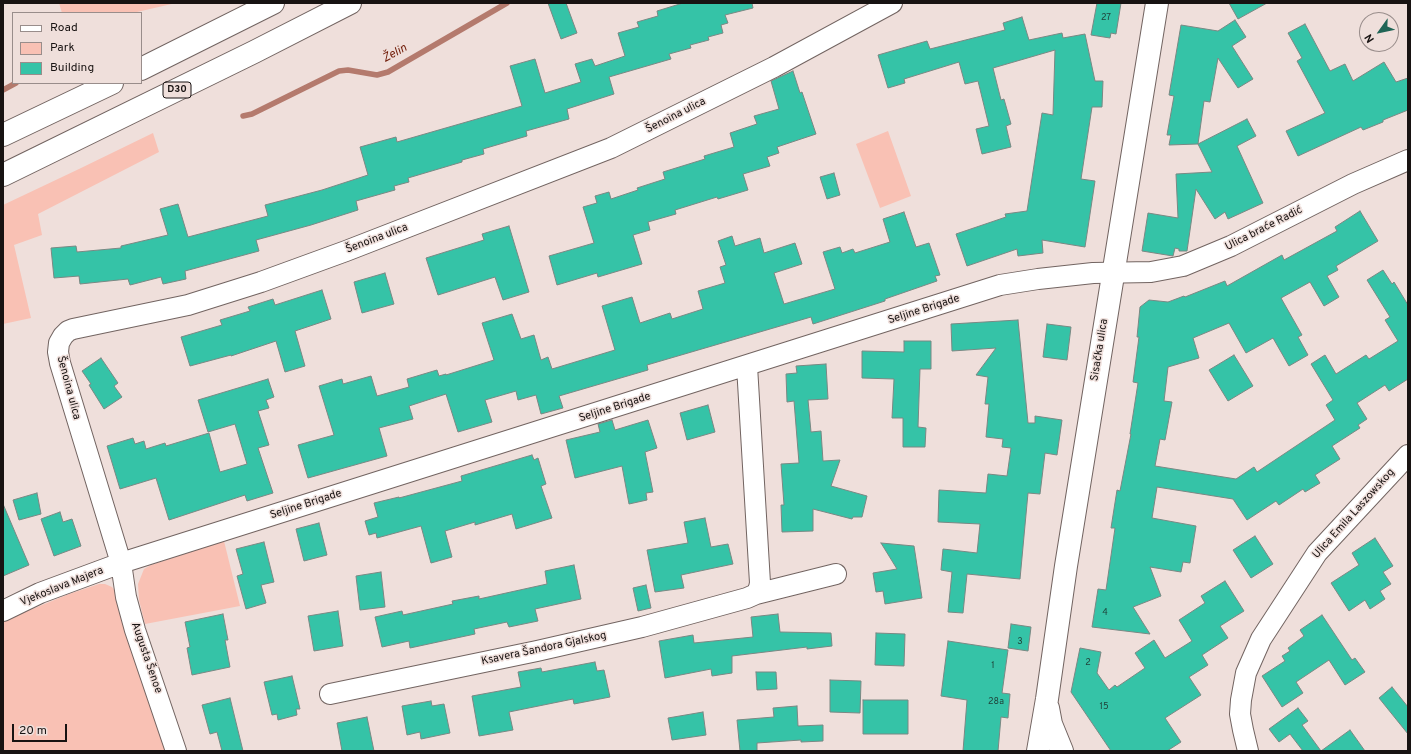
<!DOCTYPE html>
<meta charset="utf-8">
<style>
body{margin:0}
#map{position:relative;width:1411px;height:754px;overflow:hidden;background:#efdfdb;font-family:Overpass,sans-serif}
canvas{display:block}
.frame{position:absolute;inset:0;border:4px solid #181312;pointer-events:none}
.legend{position:absolute;left:12px;top:12px;width:130px;height:72px;box-sizing:border-box;background:#efdfdb;border:1px solid #998d8b;margin:0;padding:5px 7px;list-style:none;font-size:12px;color:#181312}
.legend li{display:flex;align-items:center;gap:8px;height:20px}
.legend b{width:20px;border:1px solid #998d8b}
.north{position:absolute;left:1359px;top:12px;width:40px;height:40px;box-sizing:border-box;background:#efdfdb;border:1px solid #998d8b;border-radius:50%;rotate:237deg;font-size:11px;font-weight:700;line-height:16px;text-align:center;color:#181312}
.north::after{content:'';display:block;margin:auto;width:14px;height:18px;background:#206556;clip-path:polygon(50% 0,100% 100%,50% 72%,0 100%)}
.scale{position:absolute;left:12px;top:724px;width:55px;height:18px;box-sizing:border-box;border:2px solid #181312;border-top:0;padding-left:5px;font-size:12px;line-height:14px;white-space:nowrap;color:#181312;-webkit-text-stroke:3px #efdfdb;paint-order:stroke}
</style>
<div id="map">
<canvas width="1411" height="754"></canvas>
<div class="frame"></div>
<ul class="legend">
<li><b style="height:5px;background:#fff"></b>Road</li>
<li><b style="height:11px;background:#f9c1b4"></b>Park</li>
<li><b style="height:11px;background:#35c3a7"></b>Building</li>
</ul>
<div class="north">N</div>
<div class="scale">20 m</div>
</div>
<script>
const ctx = document.querySelector('canvas').getContext('2d');
ctx.lineJoin = 'round';
function paint(path, color) { ctx.fillStyle = color; ctx.fill(path, 'evenodd'); }
const shape = rows => new Path2D(rows.map(r => 'M' + r).join(''));
function stroke(path, color, width, dash) { ctx.strokeStyle = color; ctx.lineWidth = width; ctx.lineCap = dash ? 'butt' : 'round'; ctx.setLineDash(dash || []); ctx.stroke(path); }
function label(font, color, halo, rows, align = 'center') {
  ctx.font = font + ' Overpass,sans-serif'; ctx.lineWidth = 3; ctx.setLineDash([]); ctx.textBaseline = 'middle'; ctx.strokeStyle = halo; ctx.fillStyle = color; for (const [text, x, y, turn = 0] of rows) {
    ctx.save(); ctx.translate(x, y); ctx.rotate((+turn || 0) * Math.PI / 180); ctx.textAlign = isNaN(turn) ? turn : align; if (halo) ctx.strokeText(text, 0, 0); ctx.fillText(text, 0, 0); ctx.restore();
  }
}
paint(shape([
 [59,3,176,3,137,12,118,13,62,13],
 [888,131,911,196,880,208,856,144],
 [153,133,159,152,38,214,42,235,14,245,31,318,3,324,3,205,79,169],
 [224,541,240,606,145,624,139,600,138,584,144,569,151,565],
 [99,584,105,584,112,587,116,592,167,751,3,751,3,621,69,594]
]), '#f9c1b4');
stroke(shape([
 [3,90,16,83],
 [243,116,252,114,339,71,348,70,377,75,388,72,507,3]
]), '#b47a6d', 5.5);
const building = shape([
 [548,3,566,3,577,33,561,39,548,3],
 [683,3,752,3,753,8,725,15,728,23,721,25,723,33,708,37,709,40,690,45,691,48,669,54,671,59,609,77,614,94,567,109,569,119,526,131,527,136,483,149,484,154,462,160,462,162,408,178,409,182,394,186,395,190,356,201,358,210,311,225,256,240,259,251,185,271,186,279,163,284,161,277,130,285,128,279,80,284,79,276,54,278,51,248,76,246,77,252,121,248,121,246,168,235,160,209,178,204,188,237,268,216,265,205,322,190,368,175,360,147,396,137,397,142,522,106,510,66,535,59,545,93,581,82,575,64,592,59,595,66,625,56,618,33,639,27,637,22,658,16,657,11,683,3],
 [1097,3,1121,3,1116,34,1111,33,1110,38,1091,35,1097,3],
 [1229,3,1267,3,1238,19,1229,3],
 [1022,17,1029,40,1062,33,1063,38,1085,34,1095,81,1103,81,1102,107,1092,107,1081,179,1095,181,1085,247,1042,240,1043,253,1018,256,1017,249,967,266,956,234,1006,217,1005,214,1027,211,1042,113,1053,115,1055,50,993,68,1001,100,1004,99,1011,124,1006,126,1011,147,982,154,976,129,989,126,978,81,965,84,959,62,904,79,905,83,888,88,878,55,927,41,930,49,1005,30,1003,23,1022,17],
 [1235,20,1246,37,1232,46,1253,79,1238,88,1218,58,1210,102,1204,101,1198,144,1169,145,1171,135,1167,135,1174,96,1169,95,1181,25,1218,31,1235,20],
 [1305,24,1330,71,1345,64,1353,81,1384,62,1396,82,1408,78,1408,110,1383,120,1383,122,1363,130,1361,127,1298,156,1286,131,1325,113,1297,61,1302,58,1288,33,1305,24],
 [793,71,800,93,802,92,816,134,777,147,779,153,767,157,770,166,743,174,748,190,718,199,717,197,675,210,676,214,648,222,650,230,633,235,642,264,598,277,597,273,557,285,549,256,594,243,583,207,597,203,595,196,609,192,611,199,638,190,637,188,665,179,663,172,705,159,704,156,734,147,730,133,757,124,754,116,779,109,771,81,793,71],
 [1247,119,1256,136,1237,146,1263,203,1228,219,1225,212,1215,219,1196,189,1187,251,1179,251,1179,249,1175,248,1173,256,1142,251,1148,213,1178,218,1176,174,1212,172,1198,144,1247,119],
 [834,173,840,195,827,199,820,177,834,173],
 [1360,211,1378,241,1336,266,1338,270,1327,276,1339,297,1324,306,1310,282,1281,298,1302,335,1298,337,1308,355,1289,366,1273,338,1246,353,1229,323,1193,338,1199,358,1168,367,1164,401,1172,402,1165,440,1160,439,1155,466,1236,479,1254,467,1257,472,1335,420,1326,405,1333,400,1311,364,1325,355,1336,374,1366,355,1369,359,1398,341,1385,320,1390,317,1367,280,1383,270,1392,284,1394,282,1408,305,1408,379,1389,391,1385,385,1357,403,1367,419,1358,425,1360,428,1332,446,1340,459,1315,475,1320,483,1305,492,1303,489,1279,505,1276,501,1247,520,1233,499,1157,487,1152,518,1196,526,1190,563,1183,562,1181,572,1150,567,1161,596,1133,607,1150,634,1092,627,1098,589,1106,590,1115,528,1111,528,1117,490,1120,491,1131,434,1130,434,1138,383,1133,382,1139,337,1137,337,1140,307,1149,300,1168,302,1184,296,1185,297,1225,281,1227,286,1282,255,1284,260,1337,231,1335,227,1360,211],
 [904,212,916,247,929,243,940,275,935,276,937,281,885,299,885,301,813,324,811,317,647,365,648,370,559,396,563,408,541,414,536,395,518,400,516,391,485,400,492,422,458,432,446,394,409,406,413,419,379,428,387,456,308,478,298,445,334,435,319,386,342,379,343,384,371,376,377,396,409,387,407,379,437,370,439,376,446,374,446,375,494,360,482,323,512,314,521,339,534,335,541,360,548,357,552,369,615,350,602,306,632,297,640,323,670,313,672,319,703,309,698,291,725,283,720,267,726,265,718,241,732,236,735,246,760,238,764,253,795,243,802,264,774,273,784,304,835,289,823,252,840,247,842,253,853,249,855,253,890,242,883,219,904,212],
 [509,226,529,292,503,300,495,277,438,295,426,258,484,240,482,234,509,226],
 [385,273,394,304,362,313,354,282,385,273],
 [322,290,331,319,295,331,305,366,285,372,276,341,231,356,231,355,190,366,181,337,222,325,220,320,250,311,248,307,273,299,275,305,322,290],
 [1018,320,1028,423,1035,423,1035,416,1062,420,1057,455,1045,453,1040,494,1028,493,1020,579,967,574,963,613,948,612,952,572,941,570,943,549,977,553,980,524,938,522,939,490,986,493,988,474,1007,476,1011,448,1002,447,1003,439,986,437,989,404,985,404,988,377,976,375,996,348,952,351,951,324,1018,320],
 [1047,324,1071,327,1067,360,1043,357,1047,324],
 [904,341,931,341,931,369,920,369,918,427,926,428,925,447,903,447,903,418,892,418,894,379,862,378,862,351,904,352,904,341],
 [1234,355,1253,386,1228,401,1209,370,1234,355],
 [101,358,118,383,114,386,122,397,104,409,89,385,91,384,82,371,101,358],
 [826,364,828,399,808,400,811,432,821,431,823,461,840,460,831,486,867,496,862,517,853,517,852,519,813,509,813,531,782,532,781,505,784,505,781,464,799,463,794,401,787,402,786,374,797,373,796,366,826,364],
 [268,379,274,397,266,400,269,408,258,411,269,445,258,448,273,493,247,501,245,495,169,520,156,478,120,489,107,446,133,438,135,444,144,441,146,449,165,443,166,446,209,433,220,472,247,464,235,424,208,432,198,400,268,379],
 [708,405,715,432,687,440,680,413,708,405],
 [612,420,615,430,648,420,657,448,645,452,653,492,646,493,647,500,629,504,622,466,575,478,566,440,600,432,598,424,612,420],
 [532,455,534,460,538,458,546,484,541,486,552,518,516,529,512,514,475,525,475,522,445,531,452,557,431,563,421,526,377,538,376,533,369,535,365,521,378,517,374,503,399,497,399,498,462,481,461,476,532,455],
 [37,493,41,514,19,520,13,500,37,493],
 [3,504,29,565,3,576,3,504],
 [60,512,63,522,72,519,81,546,54,556,41,519,60,512],
 [705,518,711,547,728,544,733,564,681,575,684,588,655,592,647,550,688,543,684,522,705,518],
 [319,523,327,555,304,561,296,529,319,523],
 [1255,536,1273,564,1251,578,1233,550,1255,536],
 [1375,538,1393,566,1383,572,1391,584,1380,591,1385,599,1370,609,1365,600,1349,611,1331,583,1359,565,1352,553,1375,538],
 [264,542,274,582,261,585,266,603,246,609,237,576,243,574,236,549,264,542],
 [881,543,914,546,922,598,885,604,883,591,876,592,873,573,897,569,881,543],
 [574,565,581,599,535,609,538,621,509,627,507,622,474,629,475,634,410,648,409,641,382,647,375,617,402,611,403,615,453,604,452,601,479,596,479,599,547,584,545,571,574,565],
 [381,572,385,607,360,610,356,576,381,572],
 [1225,581,1244,611,1220,626,1228,638,1202,655,1208,665,1189,677,1201,695,1165,718,1181,742,1167,751,1111,751,1071,692,1080,648,1101,652,1097,673,1109,690,1115,685,1117,687,1145,668,1135,653,1154,640,1165,658,1192,641,1179,620,1205,603,1201,596,1225,581],
 [646,585,651,608,638,611,633,588,646,585],
 [338,611,343,646,314,651,308,616,338,611],
 [223,614,228,640,225,640,230,667,192,675,187,648,190,647,185,622,223,614],
 [778,614,780,632,831,633,832,646,807,649,807,647,732,656,732,673,712,676,711,669,665,678,659,641,693,635,694,643,753,637,751,617,778,614],
 [1322,615,1352,660,1355,658,1365,672,1345,685,1329,660,1296,682,1303,693,1282,707,1262,676,1285,661,1282,656,1290,651,1288,648,1304,636,1300,630,1322,615],
 [1011,624,1031,627,1028,651,1008,648,1011,624],
 [876,633,905,634,904,666,875,665,876,633],
 [948,641,1008,650,1002,693,1010,694,1008,718,1001,717,998,751,963,751,967,700,941,696,948,641],
 [595,662,597,671,604,670,610,697,574,704,573,699,509,712,513,730,479,736,472,696,521,687,518,672,541,668,542,672,595,662],
 [756,672,776,672,777,689,757,690,756,672],
 [292,676,300,709,296,709,297,715,278,720,277,714,272,715,264,682,292,676],
 [830,680,861,681,860,713,830,712,830,680],
 [1392,687,1408,707,1408,734,1379,698,1392,687],
 [230,698,243,751,222,751,217,732,210,734,202,705,230,698],
 [863,700,908,700,908,734,863,734,863,700],
 [431,701,432,706,444,704,450,733,421,739,420,732,407,735,402,706,431,701],
 [797,706,798,726,823,725,823,741,801,742,801,740,757,743,757,751,740,751,737,720,774,717,773,708,797,706],
 [1298,708,1308,721,1302,725,1321,751,1303,751,1290,734,1279,742,1269,729,1298,708],
 [703,712,706,735,672,740,668,718,703,712],
 [367,717,374,751,342,751,337,723,367,717],
 [1350,730,1365,751,1321,751,1350,730]
]);
paint(building, '#35c3a7');
stroke(building, '#798883', 1);
const street = shape([
 [756,594,836,574],
 [3,611,40,593,121,563,1000,285,1038,279,1093,273,1151,272,1183,266,1231,246,1353,184,1408,160],
 [330,694,537,651,642,627,747,598,756,594,759,588,760,583,747,366],
 [176,751,135,630,126,597,121,563,60,363,58,352,59,343,63,336,68,331,73,329,188,305,261,282,346,251,611,148,774,67,892,3],
 [1248,751,1243,730,1240,714,1241,700,1246,673,1261,639,1317,553,1408,455]
]);
const secondary = shape([
 [1048,708,1051,724,1062,751],
 [1038,751,1047,699,1066,566,1157,3]
]);
const primary = shape([
 [141,69,273,3],
 [3,135,112,83],
 [3,175,254,52,350,3]
]);
stroke(street, '#726461', 22);
stroke(secondary, '#726461', 24);
stroke(primary, '#726461', 24);
stroke(street, '#fff', 20);
stroke(secondary, '#fff', 22);
stroke(primary, '#fff', 22);
label('9px', '#1f3f37', null, [
 ["27",1106,18],
 ["4",1105,613],
 ["3",1020,642],
 ["2",1088,663],
 ["1",993,666],
 ["28a",996,702],
 ["15",1104,707]
]);
for (const [x, y, w] of [
 [177,90,28]
]) { const box = new Path2D(); box.roundRect(x - w / 2, y - 8, w, 16, 3); ctx.fillStyle = '#efdfdb'; ctx.fill(box); stroke(box, '#181312', 1); }
label('bold 10px', '#181312', null, [
 ["D30",177,90]
]);
label('11px', '#181312', '#efdfdb', [
 ["Šenoina ulica",676,116,-27],
 ["Ulica braće Radić",1264,229,-27],
 ["Šenoina ulica",377,239,-21],
 ["Seljine Brigade",924,310,-18],
 ["Sisačka ulica",1100,350,-81],
 ["Šenoina ulica",68,388,75],
 ["Seljine Brigade",615,408,-18],
 ["Seljine Brigade",306,505,-18],
 ["Ulica Emila Laszowskog",1354,514,-48],
 ["Vjekoslava Majera",62,587,-22],
 ["Ksavera Šandora Gjalskog",544,649,-12],
 ["Augusta Šenoe",146,658,71]
]);
label('italic 12px', '#6e1804', '#efdfdb', [
 ["Želin",395,54,-28]
]);
</script>
